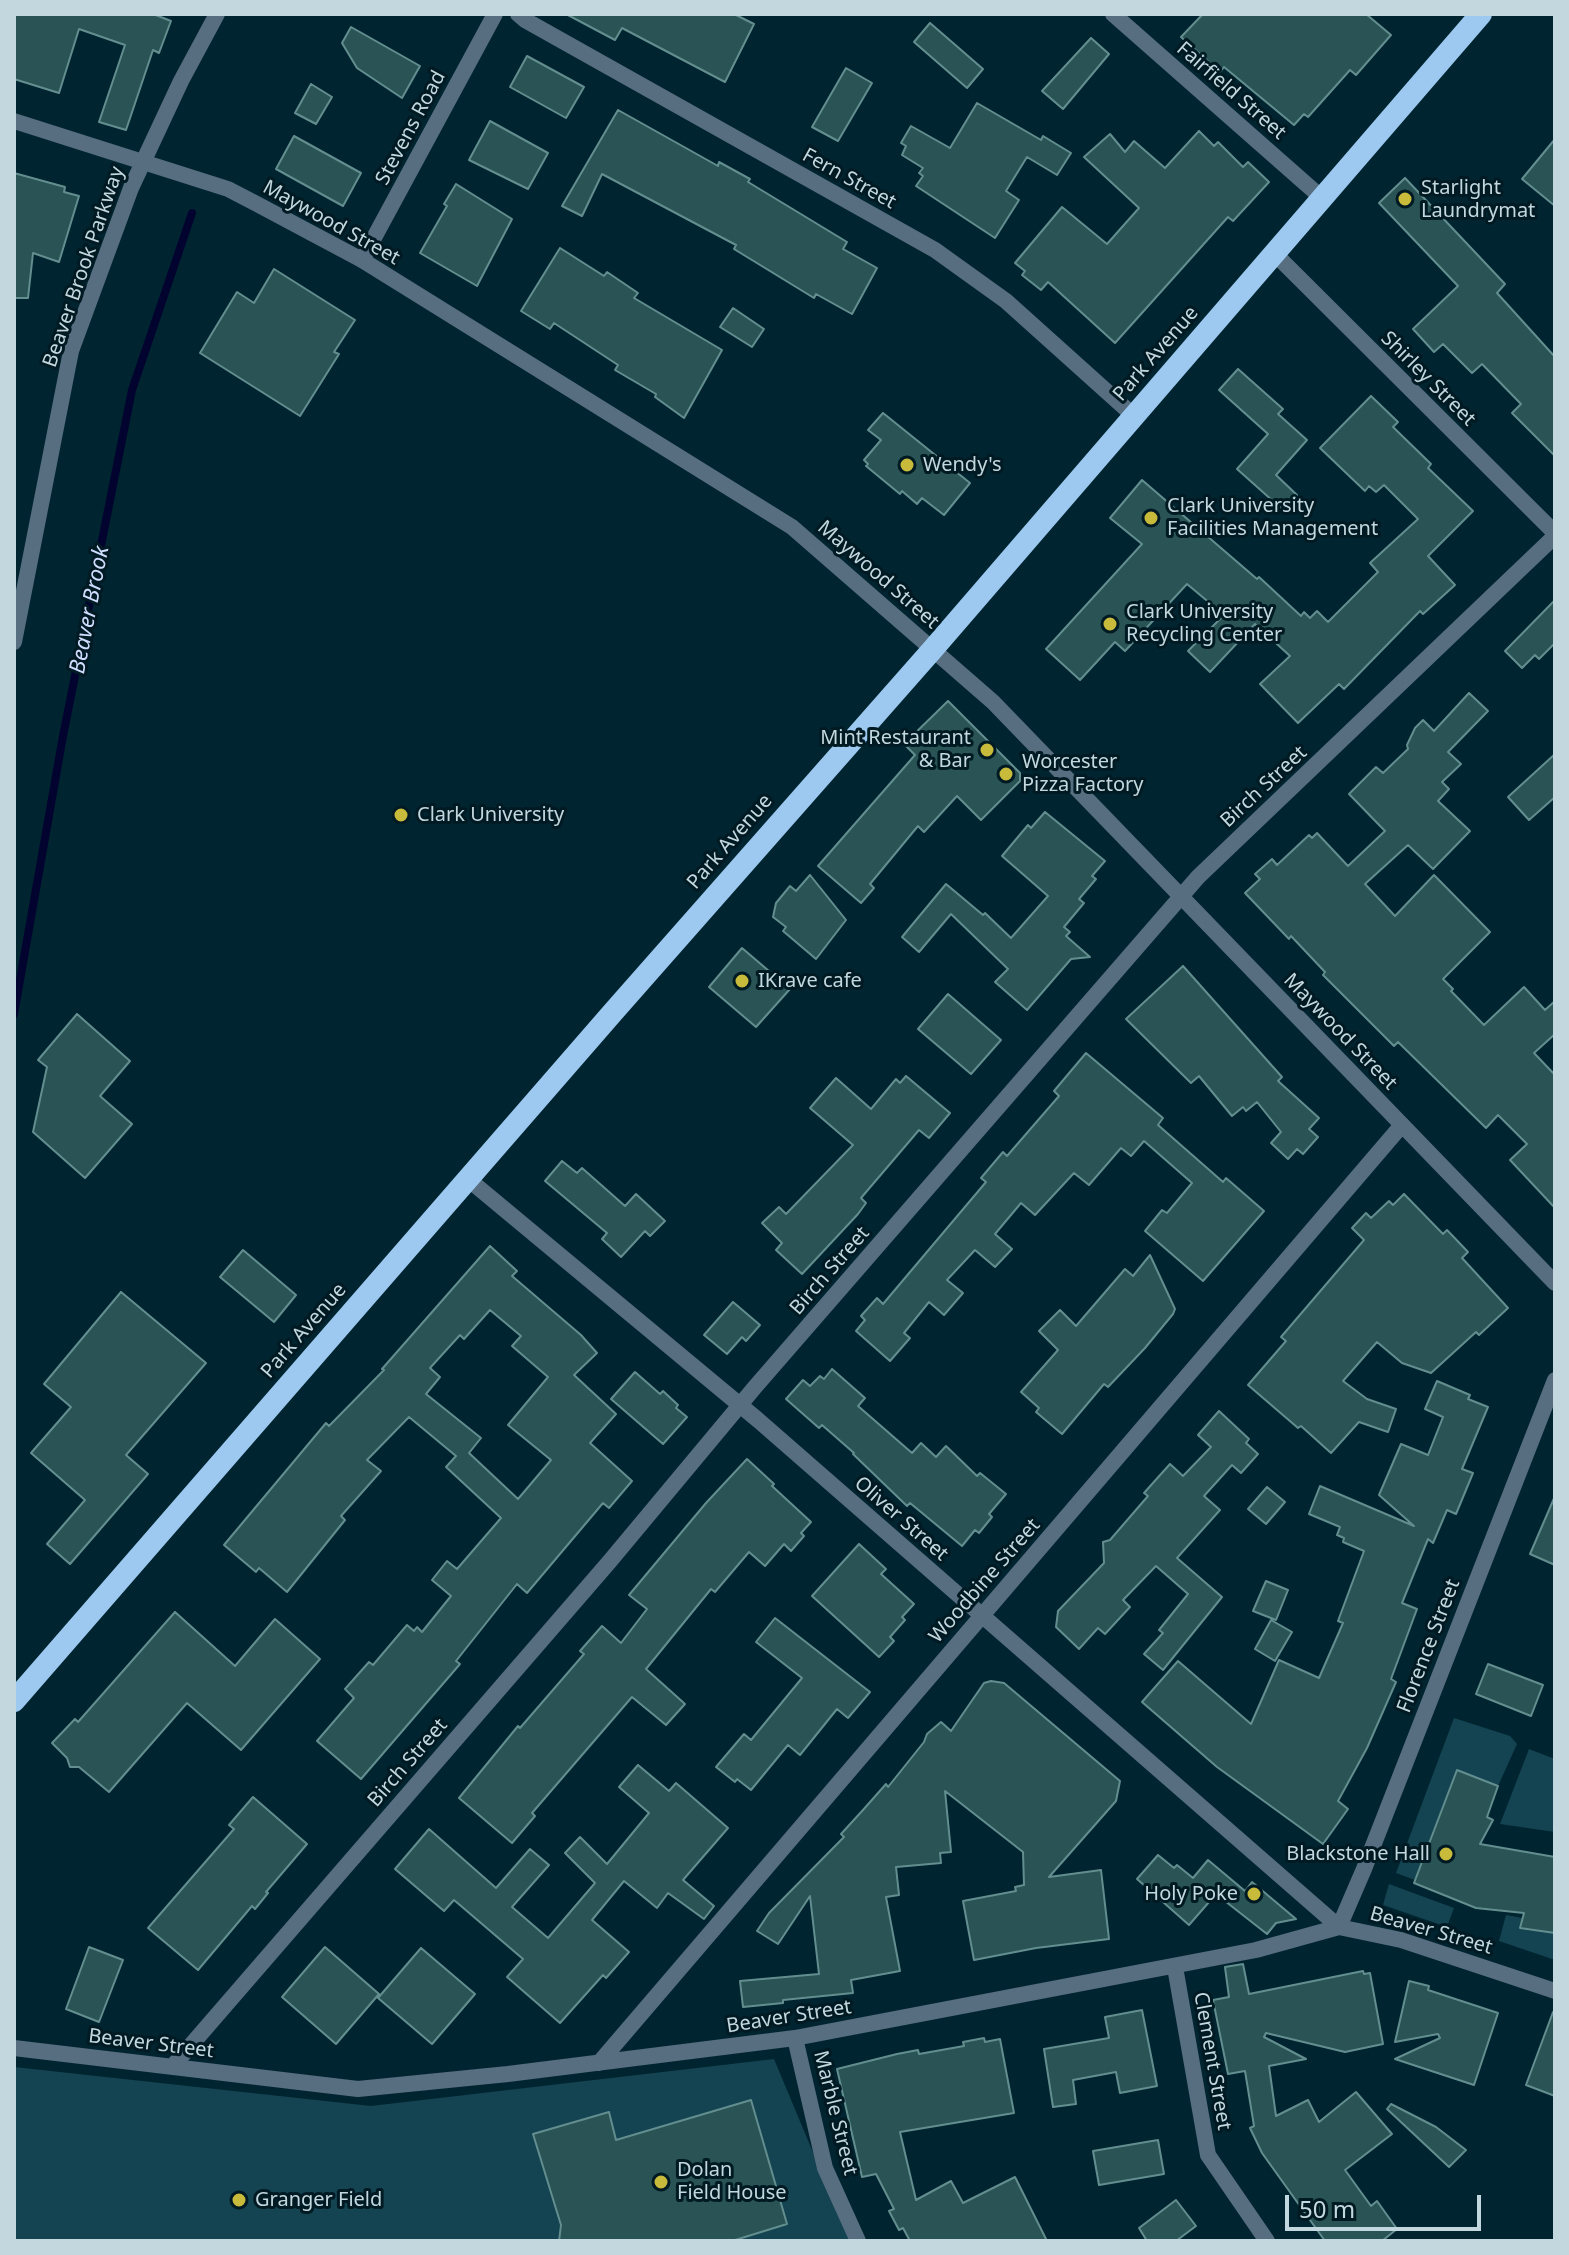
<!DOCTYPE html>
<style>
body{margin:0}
#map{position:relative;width:1569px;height:2255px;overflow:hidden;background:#002530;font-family:"Noto Sans",sans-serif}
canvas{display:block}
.frame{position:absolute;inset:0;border:16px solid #c3d7de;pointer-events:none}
.scale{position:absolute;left:1285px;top:2195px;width:196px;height:36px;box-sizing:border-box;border:4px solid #c3d7de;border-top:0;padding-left:10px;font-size:24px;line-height:28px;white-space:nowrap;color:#c3d7de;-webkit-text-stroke:6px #001a23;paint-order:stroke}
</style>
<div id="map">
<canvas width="1569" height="2255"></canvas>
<div class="frame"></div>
<div class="scale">50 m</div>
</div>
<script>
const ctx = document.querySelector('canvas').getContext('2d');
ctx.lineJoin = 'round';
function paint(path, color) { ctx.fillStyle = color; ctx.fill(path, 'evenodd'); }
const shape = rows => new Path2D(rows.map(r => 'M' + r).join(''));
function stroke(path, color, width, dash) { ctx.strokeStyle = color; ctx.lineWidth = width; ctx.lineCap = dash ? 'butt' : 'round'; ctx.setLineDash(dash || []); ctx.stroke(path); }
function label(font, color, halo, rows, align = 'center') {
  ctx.font = font + ' "Noto Sans",sans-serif'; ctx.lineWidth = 6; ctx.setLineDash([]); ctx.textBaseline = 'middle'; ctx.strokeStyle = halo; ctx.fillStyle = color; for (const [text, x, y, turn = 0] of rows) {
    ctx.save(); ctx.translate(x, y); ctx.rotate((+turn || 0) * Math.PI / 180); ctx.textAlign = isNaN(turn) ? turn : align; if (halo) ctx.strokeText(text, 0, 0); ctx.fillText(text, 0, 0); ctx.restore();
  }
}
paint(shape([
 [1454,1718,1510,1736,1517,1744,1498,1786,1457,1771,1415,1880,1396,1873],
 [1529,1749,1555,1759,1555,1832,1500,1824],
 [1389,1884,1454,1908,1447,1927,1383,1905],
 [1506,1915,1522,1918,1520,1928,1555,1933,1555,1960,1499,1941],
 [774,2059,850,2241,14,2241,14,2067,371,2106]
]), '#144351');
stroke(shape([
 [14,1014,63,736,132,390,192,213]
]), '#030330', 8);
const building = shape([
 [14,14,153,14,171,21,159,53,153,50,126,130,99,122,125,45,79,29,59,93,14,79,14,14],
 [566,14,734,14,754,24,725,82,622,28,615,40,566,14],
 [1203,14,1366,14,1391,35,1356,75,1350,70,1308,117,1304,114,1294,125,1224,67,1220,72,1181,37,1203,14],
 [930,23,983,69,967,88,914,42,930,23],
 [351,27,420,66,402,98,357,68,342,43,351,27],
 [1091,38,1109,54,1063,109,1042,91,1091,38],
 [527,56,584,87,566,118,510,87,527,56],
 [846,68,872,83,838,141,812,127,846,68],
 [311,84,332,97,316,124,295,113,311,84],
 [977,103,1041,140,1043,136,1071,153,1057,175,1027,157,1006,191,1019,200,995,238,916,186,923,176,919,173,923,168,902,155,906,146,901,143,911,126,950,148,977,103],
 [618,110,718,166,719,162,750,179,748,182,847,242,843,249,877,268,852,314,816,294,814,298,734,249,736,245,602,174,582,216,562,206,618,110],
 [490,121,548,153,528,189,469,160,490,121],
 [1199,131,1214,146,1218,142,1243,167,1248,162,1269,182,1233,221,1228,217,1115,343,1048,282,1041,290,1022,275,1025,271,1015,263,1062,207,1107,244,1139,208,1084,157,1110,134,1125,152,1134,141,1165,168,1199,131],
 [294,136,361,173,343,206,276,169,294,136],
 [1555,139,1555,206,1522,179,1555,139],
 [14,173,65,187,64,192,79,196,59,262,33,253,28,298,14,298,14,173],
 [1405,178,1505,284,1497,293,1555,357,1555,456,1512,413,1521,404,1482,364,1472,373,1443,344,1434,352,1413,329,1458,286,1379,203,1405,178],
 [456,184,512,219,477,286,420,253,447,206,444,204,456,184],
 [560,248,604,276,607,272,638,293,634,298,722,350,684,418,655,397,656,394,615,370,618,365,554,323,550,329,521,311,560,248],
 [274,269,355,320,334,352,339,354,300,416,200,353,237,292,254,303,274,269],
 [733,308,764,329,752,347,720,327,733,308],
 [1238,369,1283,409,1278,414,1307,440,1276,475,1297,495,1283,510,1237,469,1268,434,1219,390,1238,369],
 [1371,396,1398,422,1393,427,1431,464,1428,468,1473,511,1428,556,1455,585,1423,614,1420,611,1344,689,1339,684,1298,723,1260,684,1290,656,1255,624,1210,672,1188,651,1224,615,1187,584,1125,651,1115,642,1080,680,1046,649,1142,544,1110,518,1142,480,1257,579,1259,577,1301,616,1304,612,1310,618,1317,611,1328,622,1378,572,1370,563,1418,519,1384,485,1376,492,1369,486,1365,491,1320,448,1371,396],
 [883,413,970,483,944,515,922,498,917,504,902,491,900,494,866,466,868,464,864,460,881,440,868,430,883,413],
 [1555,600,1555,643,1539,659,1535,655,1522,668,1505,651,1555,600],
 [1469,693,1488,711,1448,752,1461,764,1442,782,1449,789,1438,801,1470,831,1433,869,1408,845,1365,884,1395,916,1434,875,1490,932,1443,979,1453,989,1451,991,1484,1025,1524,987,1545,1010,1555,1001,1555,1034,1534,1053,1555,1075,1555,1208,1510,1160,1527,1144,1498,1115,1486,1128,1398,1042,1394,1046,1323,975,1325,972,1291,936,1289,939,1245,893,1260,879,1255,874,1272,859,1277,865,1309,835,1312,838,1317,833,1348,866,1385,831,1349,794,1376,767,1383,773,1408,749,1407,745,1415,728,1423,720,1434,731,1469,693],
 [948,701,1020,773,1020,781,981,820,957,796,924,832,918,826,870,884,874,888,861,903,818,866,915,755,904,744,948,701],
 [1555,754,1555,797,1529,820,1508,797,1555,754],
 [1045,812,1105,861,1092,876,1096,879,1079,899,1084,903,1064,927,1070,932,1066,936,1090,957,1071,959,1027,1010,995,982,1008,969,951,914,919,952,902,937,946,884,983,915,985,913,1011,938,1048,896,1002,856,1028,825,1031,828,1045,812],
 [810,875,846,920,816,959,783,931,786,927,773,917,776,903,790,886,796,891,810,875],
 [742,948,790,989,756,1027,709,987,742,948],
 [1183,966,1282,1077,1278,1081,1319,1118,1309,1129,1318,1137,1303,1154,1297,1149,1288,1159,1271,1143,1281,1132,1257,1102,1246,1111,1243,1107,1232,1116,1199,1076,1191,1083,1126,1019,1183,966],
 [948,994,1001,1040,971,1074,918,1029,948,994],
 [77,1014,130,1061,100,1096,132,1124,85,1178,33,1132,47,1067,38,1060,77,1014],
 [1086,1053,1163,1118,1158,1125,1223,1182,1226,1178,1264,1211,1203,1281,1145,1231,1162,1210,1167,1213,1192,1183,1144,1141,1131,1156,1121,1148,1089,1185,1074,1173,1035,1215,1021,1203,995,1234,1012,1249,995,1267,975,1250,947,1280,963,1293,944,1315,929,1302,904,1333,910,1338,890,1361,856,1331,865,1320,861,1316,877,1298,883,1304,986,1182,981,1178,1003,1152,1007,1156,1059,1096,1054,1091,1086,1053],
 [906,1076,950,1113,929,1138,919,1130,861,1198,866,1203,858,1214,802,1274,776,1250,782,1243,762,1223,779,1207,786,1214,853,1145,810,1108,836,1078,871,1109,896,1079,900,1083,906,1076],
 [562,1161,577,1173,582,1168,625,1206,636,1194,665,1221,650,1236,645,1231,621,1257,602,1239,607,1233,545,1181,562,1161],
 [1404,1194,1443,1234,1447,1230,1468,1252,1462,1258,1508,1308,1479,1335,1476,1332,1431,1373,1402,1363,1377,1342,1343,1381,1367,1399,1396,1409,1388,1432,1359,1422,1331,1453,1301,1426,1298,1428,1248,1385,1286,1341,1281,1337,1364,1240,1352,1228,1366,1213,1371,1218,1389,1201,1393,1205,1404,1194],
 [490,1246,517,1271,512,1276,581,1335,597,1353,574,1375,616,1414,590,1443,632,1481,609,1508,603,1503,527,1593,517,1584,456,1661,460,1664,361,1779,317,1741,354,1698,345,1689,369,1662,373,1665,407,1625,414,1631,417,1627,422,1632,451,1596,432,1580,447,1561,457,1569,501,1518,446,1467,456,1456,409,1417,367,1460,381,1471,341,1516,345,1520,287,1592,259,1568,256,1572,224,1545,326,1423,329,1426,384,1370,382,1369,490,1246],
 [490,1310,521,1336,512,1346,548,1377,508,1425,551,1460,518,1499,469,1453,481,1438,426,1394,440,1377,430,1368,460,1335,464,1339,490,1310],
 [243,1250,296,1295,274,1322,220,1277,243,1250],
 [1150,1255,1175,1309,1173,1314,1145,1348,1108,1387,1104,1384,1062,1434,1036,1412,1039,1408,1021,1392,1058,1350,1039,1331,1060,1310,1076,1326,1125,1269,1133,1276,1150,1255],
 [121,1292,206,1363,126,1455,148,1474,70,1564,47,1544,85,1500,31,1453,71,1407,44,1384,121,1292],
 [733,1302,760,1325,746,1341,742,1337,727,1354,704,1335,733,1302],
 [832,1369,865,1398,858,1406,912,1453,921,1443,936,1457,946,1446,977,1476,980,1473,1006,1494,989,1514,992,1517,979,1533,975,1530,962,1546,910,1503,907,1506,853,1454,854,1453,822,1425,819,1428,786,1399,803,1380,810,1386,820,1376,824,1379,832,1369],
 [635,1372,660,1394,663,1391,678,1405,676,1408,687,1417,663,1444,611,1399,635,1372],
 [1437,1381,1470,1395,1468,1399,1488,1407,1462,1469,1473,1473,1456,1514,1447,1510,1433,1543,1428,1539,1402,1603,1417,1609,1391,1679,1396,1682,1367,1748,1338,1801,1348,1809,1323,1844,1217,1767,1142,1702,1178,1661,1251,1724,1279,1660,1319,1678,1343,1623,1338,1621,1364,1551,1343,1542,1344,1538,1337,1535,1340,1527,1309,1514,1320,1486,1414,1526,1379,1495,1401,1444,1428,1455,1443,1417,1425,1409,1437,1381],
 [1219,1411,1249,1439,1246,1443,1258,1454,1241,1473,1232,1465,1204,1496,1220,1510,1177,1558,1222,1597,1163,1670,1144,1654,1163,1633,1159,1630,1188,1594,1156,1566,1123,1600,1130,1607,1105,1634,1098,1628,1079,1649,1056,1627,1058,1611,1104,1563,1103,1542,1110,1540,1148,1496,1144,1493,1170,1464,1183,1476,1211,1447,1198,1435,1219,1411],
 [747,1459,774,1484,772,1486,811,1522,801,1533,804,1536,791,1551,784,1544,765,1566,749,1552,715,1592,711,1589,646,1669,685,1704,666,1725,632,1697,532,1813,535,1816,512,1843,459,1798,518,1726,520,1728,584,1654,580,1651,602,1626,621,1643,647,1609,629,1595,706,1503,747,1459],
 [1267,1487,1285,1502,1266,1524,1248,1509,1267,1487],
 [1555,1496,1555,1565,1530,1554,1555,1496],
 [859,1544,886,1569,881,1574,914,1604,902,1617,905,1620,890,1637,894,1641,879,1657,812,1596,859,1544],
 [1266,1581,1288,1590,1276,1620,1253,1611,1266,1581],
 [175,1612,235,1666,275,1619,320,1659,241,1750,187,1703,109,1792,79,1767,70,1767,67,1758,52,1743,75,1719,78,1722,175,1612],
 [775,1618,870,1692,848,1718,837,1709,800,1755,788,1745,751,1790,737,1779,735,1782,716,1767,744,1734,751,1740,802,1678,756,1642,775,1618],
 [1271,1620,1292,1632,1275,1661,1255,1649,1271,1620],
 [1488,1664,1543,1685,1531,1716,1476,1694,1488,1664],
 [991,1681,1004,1683,1120,1781,1116,1801,1049,1877,1101,1870,1109,1939,1036,1948,974,1960,963,1901,1016,1891,1015,1887,1024,1885,1023,1852,945,1791,951,1852,940,1853,941,1863,896,1867,899,1895,886,1897,900,1971,851,1980,853,1993,783,2000,783,2003,743,2007,740,1981,819,1974,810,1896,778,1944,757,1931,769,1913,844,1837,841,1834,863,1810,886,1784,888,1787,924,1742,927,1734,941,1722,951,1731,984,1683,991,1681],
 [638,1765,669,1791,676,1783,728,1828,683,1880,714,1906,704,1919,668,1893,657,1908,624,1881,592,1920,629,1952,606,1978,603,1975,560,2023,507,1977,523,1959,454,1900,444,1911,395,1869,429,1829,496,1888,530,1849,549,1865,512,1907,548,1938,595,1883,565,1853,580,1837,607,1864,649,1813,619,1787,638,1765],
 [1457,1770,1498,1786,1487,1817,1493,1820,1480,1844,1555,1857,1555,1933,1520,1928,1524,1913,1476,1908,1414,1883,1457,1770],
 [253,1797,307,1844,266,1892,268,1893,255,1909,252,1906,198,1970,148,1928,234,1829,229,1825,253,1797],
 [1158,1855,1174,1868,1177,1865,1193,1878,1208,1860,1245,1891,1252,1882,1296,1919,1276,1923,1267,1934,1216,1894,1189,1925,1137,1879,1158,1855],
 [89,1947,123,1960,99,2022,66,2009,89,1947],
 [325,1947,379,1994,336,2044,282,1997,325,1947],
 [421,1948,475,1994,432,2044,378,1998,421,1948],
 [1243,1964,1249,1994,1363,1971,1364,1974,1370,1973,1383,2044,1345,2052,1266,2033,1264,2037,1306,2059,1269,2066,1276,2116,1308,2100,1319,2122,1356,2092,1392,2134,1345,2170,1371,2206,1377,2201,1397,2229,1382,2241,1325,2241,1262,2153,1250,2128,1254,2126,1245,2071,1228,2074,1213,2000,1229,1997,1225,1967,1243,1964],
 [1409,1981,1429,1986,1428,1990,1498,2013,1474,2085,1395,2059,1440,2038,1438,2034,1395,2042,1409,1981],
 [1142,2010,1157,2086,1120,2093,1116,2072,1073,2080,1076,2104,1053,2107,1044,2049,1109,2038,1105,2017,1142,2010],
 [1553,2012,1555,2013,1555,2096,1526,2085,1553,2012],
 [984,2038,985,2042,1000,2039,1014,2113,900,2132,916,2200,951,2181,963,2203,1015,2177,1047,2241,910,2241,903,2228,899,2230,889,2211,894,2209,876,2174,862,2177,837,2069,897,2054,918,2050,919,2054,964,2046,963,2042,984,2038],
 [751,2100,787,2224,732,2241,559,2241,561,2225,533,2134,609,2112,616,2140,751,2100],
 [1391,2104,1436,2127,1466,2150,1449,2167,1387,2109,1391,2104],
 [1158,2140,1164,2174,1099,2185,1093,2151,1158,2140],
 [1176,2200,1196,2226,1176,2241,1147,2241,1139,2228,1176,2200]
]);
paint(building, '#295354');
stroke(building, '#638e8f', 2);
stroke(shape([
 [518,14,525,20,935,250,1006,301,1134,416],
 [1113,14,1322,198],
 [1274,253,1555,533],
 [362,260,495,14],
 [14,642,71,351,131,188,181,81,217,14],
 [468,1179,758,1420,1339,1927,1364,1869,1555,1380],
 [1175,1967,1208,2155,1267,2241],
 [795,2038,825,2168,858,2241],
 [14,2048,358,2089,508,2074,795,2038,1256,1950,1339,1927,1401,1940,1555,1991],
 [599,2063,1402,1125],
 [172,2067,610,1561,755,1387,1198,877,1555,536]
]), '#576d80', 16);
stroke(shape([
 [14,121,228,189,255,203,362,260,792,527,993,702,1555,1283]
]), '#576d80', 16);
stroke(shape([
 [14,1701,614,1011,933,649,1481,14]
]), '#9dc9f0', 22);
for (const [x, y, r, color] of [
 [1405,199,8,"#c8bb3b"],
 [907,465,8,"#c8bb3b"],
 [1151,518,8,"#c8bb3b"],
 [1110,624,8,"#c8bb3b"],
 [987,750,8,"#c8bb3b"],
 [1006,774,8,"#c8bb3b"],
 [401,815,8,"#c8bb3b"],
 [742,981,8,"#c8bb3b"],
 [1446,1854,8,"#c8bb3b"],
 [1254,1894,8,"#c8bb3b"],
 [661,2182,8,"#c8bb3b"],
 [239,2200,8,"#c8bb3b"]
]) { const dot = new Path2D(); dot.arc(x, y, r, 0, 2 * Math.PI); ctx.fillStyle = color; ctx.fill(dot); stroke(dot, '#001a23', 3); }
label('20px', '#c3d7de', '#001a23', [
 ["Fairfield Street",1231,91,41],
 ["Stevens Road",411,128,-62],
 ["Fern Street",849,179,29],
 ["Maywood Street",331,223,29],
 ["Beaver Brook Parkway",84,267,-71],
 ["Park Avenue",1156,354,-49],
 ["Shirley Street",1428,379,45],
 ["Maywood Street",878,575,41],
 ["Birch Street",1264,787,-43],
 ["Park Avenue",730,842,-49],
 ["Maywood Street",1340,1032,46],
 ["Birch Street",830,1271,-49],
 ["Park Avenue",304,1331,-49],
 ["Oliver Street",901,1519,41],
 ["Woodbine Street",985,1581,-49],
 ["Florence Street",1429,1646,-69],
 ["Birch Street",408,1763,-49],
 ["Beaver Street",1431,1931,16],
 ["Beaver Street",789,2017,-9],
 ["Beaver Street",151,2044,7],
 ["Clement Street",1212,2061,80],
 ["Marble Street",835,2113,76]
]);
label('20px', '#c3d7de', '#001a23', [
 ["Starlight",1421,188],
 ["Laundrymat",1421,211],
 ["Wendy's",923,465],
 ["Clark University",1167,506],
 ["Facilities Management",1167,529],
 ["Clark University",1126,612],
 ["Recycling Center",1126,635],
 ["Mint Restaurant",971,738,"right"],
 ["& Bar",971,761,"right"],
 ["Worcester",1022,762],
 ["Pizza Factory",1022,785],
 ["Clark University",417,815],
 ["IKrave cafe",758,981],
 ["Blackstone Hall",1430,1854,"right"],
 ["Holy Poke",1238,1894,"right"],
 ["Dolan",677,2170],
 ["Field House",677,2193],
 ["Granger Field",255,2200]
], 'left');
label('italic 22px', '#d0dcfd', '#001a23', [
 ["Beaver Brook",90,610,-79]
]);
</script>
